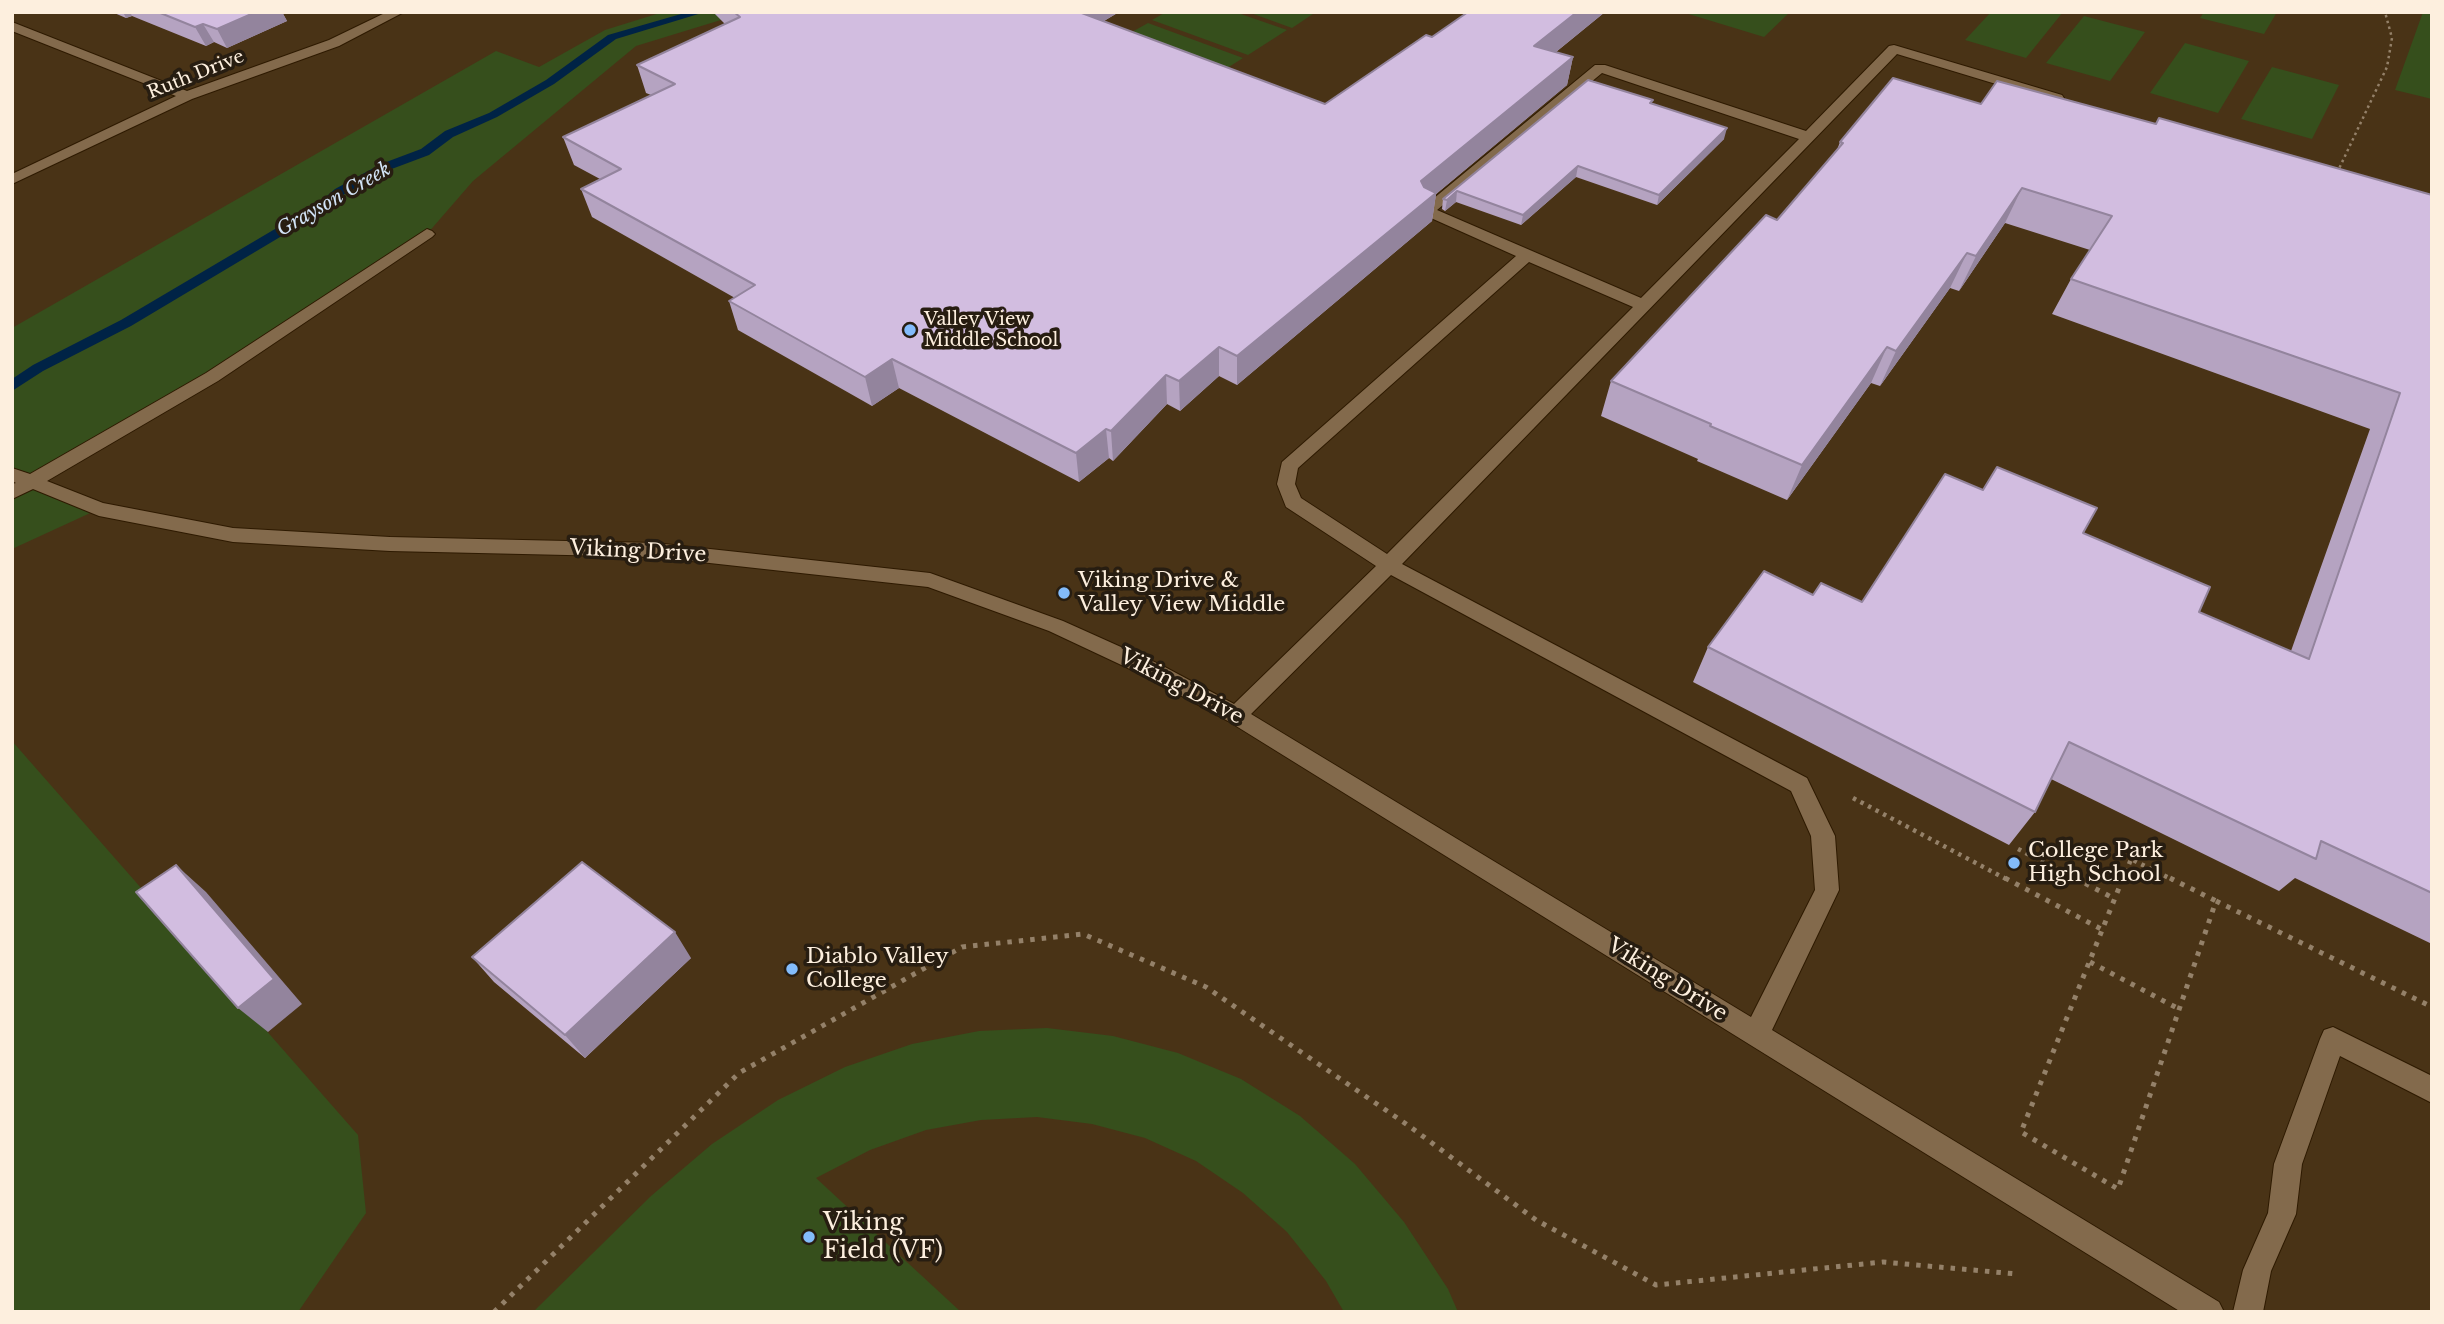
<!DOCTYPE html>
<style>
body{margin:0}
#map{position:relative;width:2444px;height:1324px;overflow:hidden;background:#493316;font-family:"Libre Baskerville",serif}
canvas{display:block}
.frame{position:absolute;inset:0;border:14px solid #fdefde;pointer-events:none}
</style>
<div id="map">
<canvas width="2444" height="1324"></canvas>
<div class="frame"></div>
</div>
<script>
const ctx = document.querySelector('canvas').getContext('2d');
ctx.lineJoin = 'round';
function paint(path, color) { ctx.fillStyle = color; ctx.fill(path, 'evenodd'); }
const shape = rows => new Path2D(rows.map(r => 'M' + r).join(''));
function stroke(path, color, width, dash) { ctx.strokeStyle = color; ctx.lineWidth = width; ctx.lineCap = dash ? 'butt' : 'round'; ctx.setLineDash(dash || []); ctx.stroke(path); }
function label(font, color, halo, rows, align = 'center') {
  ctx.font = font + ' "Libre Baskerville",serif'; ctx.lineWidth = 7; ctx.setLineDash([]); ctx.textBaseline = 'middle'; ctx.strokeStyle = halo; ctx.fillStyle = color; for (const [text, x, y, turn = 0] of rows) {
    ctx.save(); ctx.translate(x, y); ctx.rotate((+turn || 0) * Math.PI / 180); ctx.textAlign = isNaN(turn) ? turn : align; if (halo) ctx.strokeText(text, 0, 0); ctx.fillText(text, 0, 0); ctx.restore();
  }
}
paint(shape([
 [663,12,747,12,636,46,473,181,427,234,212,377,31,481,99,509,12,549,12,328,496,51,539,67,605,30],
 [1166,12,1235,12,1287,30,1248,55,1152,20],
 [1248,12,1316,12,1292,28],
 [1682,12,1790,12,1764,37],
 [1991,12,2063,12,2026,58,1965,40],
 [2204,12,2277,12,2264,34,2200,18],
 [2423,12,2432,12,2432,99,2395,90],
 [2084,16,2145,32,2110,81,2046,63],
 [1148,23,1243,58,1202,84,1105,47],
 [2185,43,2249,61,2218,113,2150,93],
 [2272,67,2339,85,2312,139,2241,119],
 [12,741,358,1135,366,1213,298,1312,12,1312],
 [1047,1028,1113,1036,1178,1053,1241,1079,1300,1116,1355,1164,1404,1222,1448,1289,1458,1312,1344,1312,1326,1281,1287,1232,1243,1193,1196,1161,1145,1138,1092,1124,1037,1117,981,1120,926,1130,870,1150,816,1178,961,1312,533,1312,651,1196,712,1144,778,1100,845,1067,912,1044,979,1031]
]), '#364f1c');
paint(shape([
 [688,12,705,12,616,39,554,84,497,117,453,137,429,155,389,170,343,195,327,209,131,326,43,371,12,391,12,379,33,365,121,320,319,203,335,189,381,164,421,149,445,131,489,113,546,80,608,35,688,12]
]), '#002346');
const minor = shape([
 [387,12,404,12,339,46,192,99,12,184,12,174,176,96,12,31,12,22,187,91,329,40,387,12],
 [1894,45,2062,95,2064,98,2057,102,2052,101,1897,54,1402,564,1807,778,1835,836,1839,890,1772,1030,2219,1302,2224,1312,2181,1312,1228,721,1147,677,1049,631,928,587,655,557,390,551,233,542,99,516,33,489,12,499,12,484,16,483,12,481,12,468,30,474,206,373,427,229,432,231,435,234,432,237,218,381,47,481,103,503,233,528,390,537,655,543,930,573,1063,621,1161,665,1234,704,1376,566,1286,507,1277,484,1282,462,1516,256,1422,214,1419,211,1422,208,1595,65,1605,65,1806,131,1889,46,1894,45],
 [1602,73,1799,139,1641,298,1437,210,1602,73],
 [1529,262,1633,307,1387,554,1301,498,1295,484,1298,468,1529,262],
 [1391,575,1791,791,1811,836,1815,890,1751,1017,1251,714,1391,575],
 [2333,1027,2432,1076,2432,1103,2340,1056,2302,1164,2296,1214,2271,1271,2263,1312,2233,1312,2243,1270,2268,1213,2274,1164,2320,1039,2324,1030,2333,1027]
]);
stroke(minor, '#2e1a00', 2);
stroke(shape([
 [2337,173,2387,67,2392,38,2385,12]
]), '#948169', 2.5, [2.5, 3.5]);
stroke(shape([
 [1853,798,2008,880],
 [2018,849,2078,880],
 [2123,880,2131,859,2173,880]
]), '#948169', 4.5, [3.5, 5]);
stroke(shape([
 [2005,878,2103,930],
 [2075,878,2115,899],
 [2123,878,2021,1132,2118,1189,2216,901],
 [2170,878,2216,901],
 [2216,901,2432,1007],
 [2090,962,2179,1009],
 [494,1312,739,1073,962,947,1083,934,1206,987,1409,1126,1536,1220,1656,1285,1883,1262,2017,1274]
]), '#948169', 5, [4.5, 7]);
paint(minor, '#836a4c');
paint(shape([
 [112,12,282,12,287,21,227,48,214,42,206,46,132,16,126,18],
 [713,12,1119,12,1104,21,1325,104,1432,37,1605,12,1556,52,1573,57,1567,85,1436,194,1432,221,1237,385,1219,376,1180,411,1167,404,1113,461,1109,458,1079,482,899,388,872,406,738,330,729,301,735,298,592,217,581,189,600,179,574,165,563,137,651,95,646,93,637,65,725,24],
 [1588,80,1652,104,1724,139,1657,205,1576,177,1521,225,1456,202,1445,211,1442,209,1443,199],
 [1981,104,2156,124,2432,195,2432,944,2295,878,2279,891,2051,779,2035,812,2009,845,1693,682,1708,647,1813,595,1862,602,2083,533,2199,612,2291,651,2370,429,2052,314,2071,279,2090,250,2005,223,1959,291,1950,288,1880,386,1871,383,1787,500,1697,461,1698,459,1601,416,1611,381,1777,220,1837,150,1840,142],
 [472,957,691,958,585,1058,494,982]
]), '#b5a3c1');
paint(shape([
 [123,12,130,12,132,16,126,18],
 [256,12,282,12,287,21,227,48,217,29],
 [1075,12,1119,12,1077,37],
 [1577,12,1605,12,1530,73,1534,46],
 [203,24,214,42,206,46,195,27],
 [1573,57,1567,85,1436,194,1432,221,1237,385,1237,356,1421,181],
 [1727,128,1724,139,1657,205,1659,195],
 [1578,166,1576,177,1521,225,1523,215],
 [2022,188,2005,223,1959,291,1976,256],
 [1457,191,1456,202,1445,211,1447,200],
 [1967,253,1950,288,1880,386,1896,351],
 [1219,347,1219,376,1180,411,1179,381],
 [1887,347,1871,383,1787,500,1802,465],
 [892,359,899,388,872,406,865,377],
 [1166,375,1167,404,1113,461,1111,431],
 [1106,429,1109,458,1079,482,1076,453],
 [176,865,206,892,302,1004,268,1032,238,1008],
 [675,932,691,958,585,1058,565,1035]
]), '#93849d');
const building = shape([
 [158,12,256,12,217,29,203,24,195,27,158,12],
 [734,12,1079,12,1325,104,1426,35,1432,37,1468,12,1577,12,1534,46,1573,57,1421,181,1424,187,1436,193,1237,356,1219,347,1179,381,1166,375,1111,431,1106,429,1076,453,892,359,865,377,729,301,755,285,581,189,621,169,563,137,675,84,637,65,740,17,734,12],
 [1893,78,1981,104,1997,81,2156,124,2159,118,2432,195,2432,893,2321,841,2316,859,2069,742,2035,812,1708,647,1764,571,1813,595,1821,583,1862,602,1945,474,1983,490,1997,467,2097,508,2083,533,2210,587,2199,612,2309,659,2400,393,2071,279,2112,216,2022,188,1976,256,1967,253,1896,351,1887,347,1802,465,1710,426,1711,424,1611,381,1766,215,1777,220,1843,143,1840,142,1893,78],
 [1588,80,1653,100,1650,103,1727,128,1659,195,1578,166,1523,215,1457,191,1447,200,1443,199,1588,80],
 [582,862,675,932,565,1035,472,957,582,862],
 [176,865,274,979,238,1008,136,892,176,865]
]);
paint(building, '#d2bde0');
stroke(building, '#93849d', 2);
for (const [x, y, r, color] of [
 [910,330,7,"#83bcfb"],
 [1064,593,7,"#83bcfb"],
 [2014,863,7,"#83bcfb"],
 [792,969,7,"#83bcfb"],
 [809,1237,7,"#83bcfb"]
]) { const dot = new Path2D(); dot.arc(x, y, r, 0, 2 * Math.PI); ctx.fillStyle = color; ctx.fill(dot); stroke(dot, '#271d11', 2.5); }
label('18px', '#fdefde', '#271d11', [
 ["Ruth Drive",196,75,-22]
]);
label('18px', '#fdefde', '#271d11', [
 ["Valley View",924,320],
 ["Middle School",924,341]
], 'left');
label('italic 19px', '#d2e3f6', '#271d11', [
 ["Grayson Creek",334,200,-30]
]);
label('21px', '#fdefde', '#271d11', [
 ["Viking Drive",638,552,3],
 ["Viking Drive",1181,687,28],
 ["Viking Drive",1667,980,32]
]);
label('21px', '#fdefde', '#271d11', [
 ["Viking Drive &",1078,581],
 ["Valley View Middle",1078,605],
 ["College Park",2028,851],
 ["High School",2028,875],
 ["Diablo Valley",806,957],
 ["College",806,981]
], 'left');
label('24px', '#fdefde', '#271d11', [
 ["Viking",823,1223],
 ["Field (VF)",823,1251]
], 'left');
</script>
